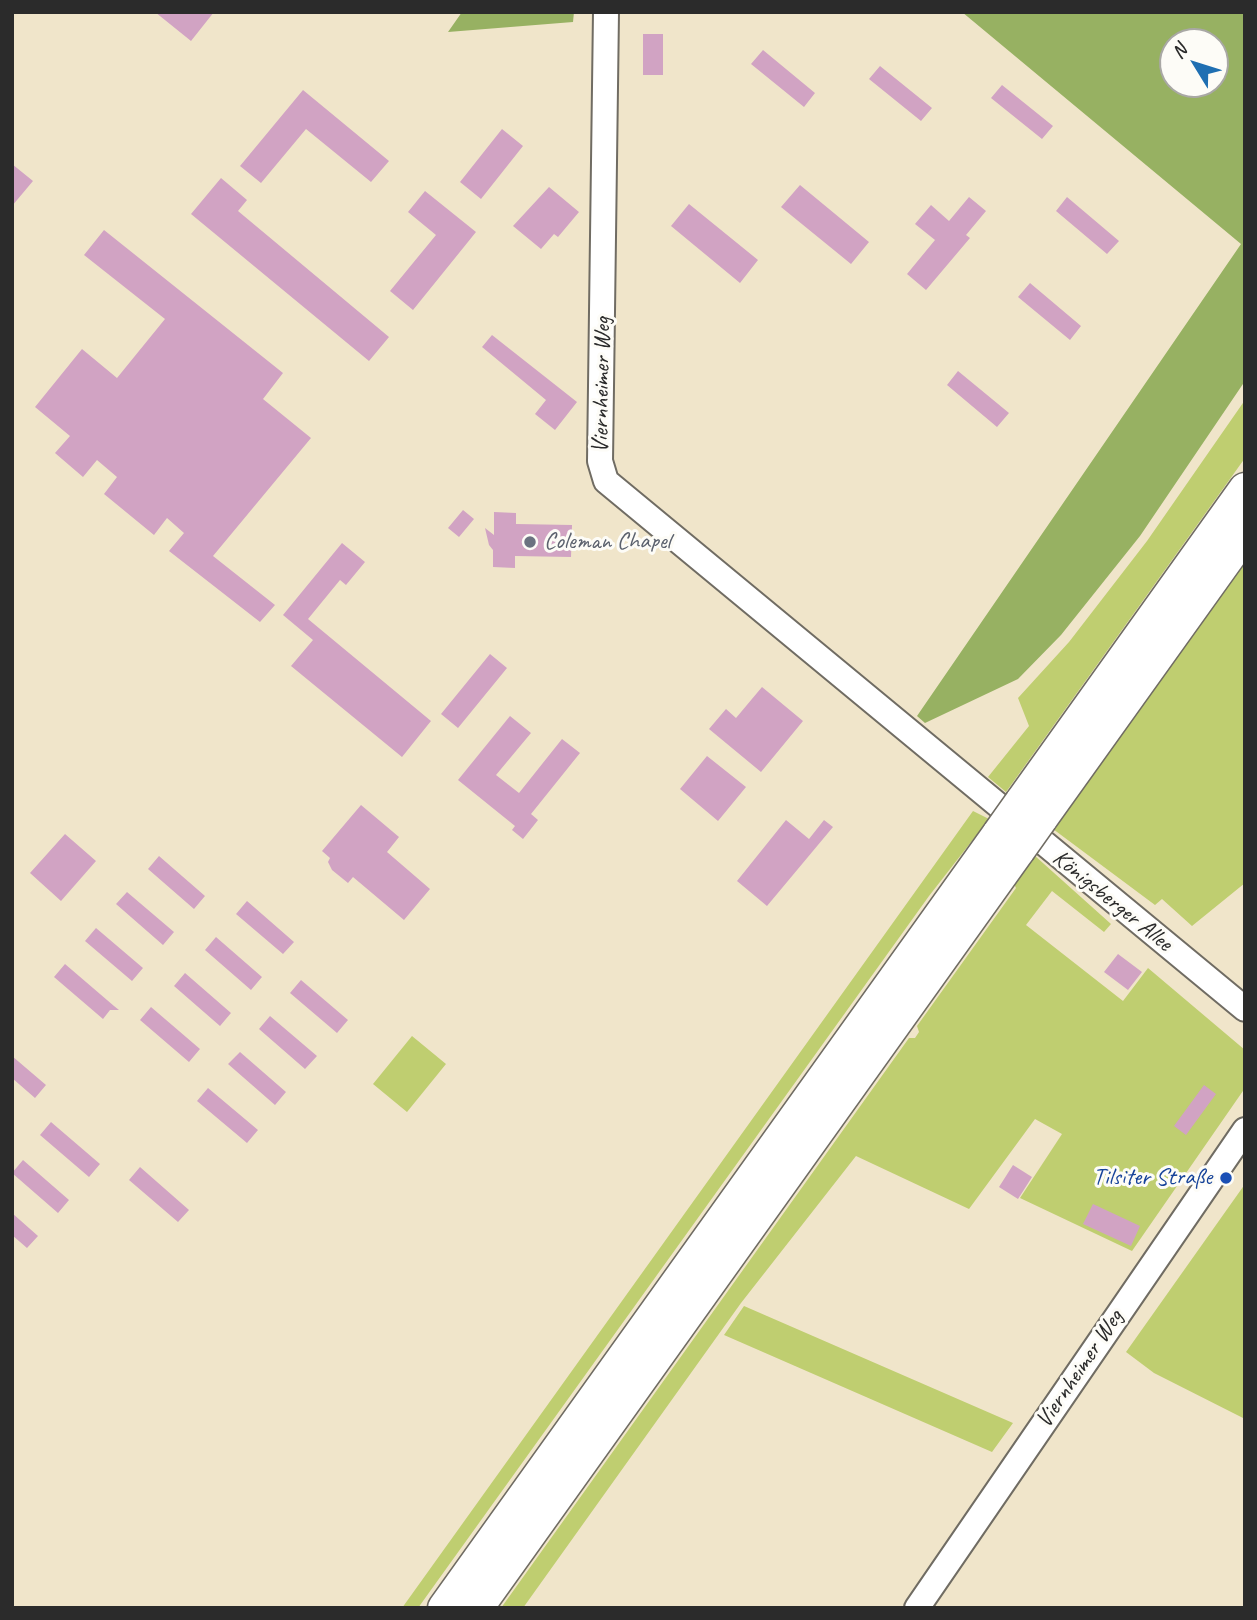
<!DOCTYPE html>
<meta charset="utf-8">
<style>
body{margin:0}
#map{position:relative;width:1257px;height:1620px;overflow:hidden;background:#f0e5ca;font-family:Caveat,sans-serif}
canvas{display:block}
.frame{position:absolute;inset:0;border:14px solid #2b2b2b;pointer-events:none}
.north{position:absolute;left:1159px;top:28px;width:70px;height:70px;box-sizing:border-box;background:#fdfcf7;border:2px solid #a9a8a5;border-radius:50%;rotate:308deg;font-size:19px;font-weight:700;line-height:28px;text-align:center;color:#2b2b2b}
.north::after{content:'';display:block;margin:auto;width:24px;height:32px;background:#1f6fb2;clip-path:polygon(50% 0,100% 100%,50% 72%,0 100%)}
</style>
<div id="map">
<canvas width="1257" height="1620"></canvas>
<div class="frame"></div>
<div class="north">N</div>
</div>
<script>
const ctx = document.querySelector('canvas').getContext('2d');
ctx.lineJoin = 'round';
function paint(path, color) { ctx.fillStyle = color; ctx.fill(path, 'evenodd'); }
const shape = rows => new Path2D(rows.map(r => 'M' + r).join(''));
function stroke(path, color, width, dash) { ctx.strokeStyle = color; ctx.lineWidth = width; ctx.lineCap = dash ? 'butt' : 'round'; ctx.setLineDash(dash || []); ctx.stroke(path); }
function label(font, color, halo, rows, align = 'center') {
  ctx.font = font + ' Caveat,sans-serif'; ctx.lineWidth = 6; ctx.setLineDash([]); ctx.textBaseline = 'middle'; ctx.strokeStyle = halo; ctx.fillStyle = color; for (const [text, x, y, turn = 0] of rows) {
    ctx.save(); ctx.translate(x, y); ctx.rotate((+turn || 0) * Math.PI / 180); ctx.textAlign = isNaN(turn) ? turn : align; if (halo) ctx.strokeText(text, 0, 0); ctx.fillText(text, 0, 0); ctx.restore();
  }
}
paint(shape([
 [1245,400,1245,458,1006,792,988,777,1029,726,1018,698,1069,642,1147,541],
 [1245,563,1245,883,1192,926,1162,899,1155,905,1053,829],
 [973,811,989,819,929,896,418,1608,402,1608],
 [1034,855,1111,924,1104,932,1052,891,1026,925,1123,1001,1148,968,1245,1050,1245,1088,1132,1251,1020,1198,1062,1134,1035,1119,969,1209,856,1156,741,1303,523,1608,501,1608,909,1038,915,1038,919,1032,917,1026,1016,888,1014,884],
 [412,1036,446,1064,407,1112,373,1084],
 [1245,1184,1245,1419,1154,1373,1126,1352],
 [744,1306,1013,1423,992,1452,724,1335]
]), '#bfce70');
paint(shape([
 [462,12,574,12,573,22,448,32],
 [962,12,1245,12,1245,381,1140,536,1061,635,1018,679,925,723,917,716,1241,244],
 [1173,42,1215,42,1215,84,1173,84]
]), '#97b162');
paint(shape([
 [155,12,214,12,191,41],
 [643,34,663,34,663,75,643,75],
 [763,50,815,93,804,107,751,64],
 [880,66,932,108,921,121,869,79],
 [1002,85,1053,126,1042,139,991,98],
 [303,90,389,161,371,182,306,129,261,183,240,166],
 [502,129,523,146,481,199,460,182],
 [12,164,33,181,12,206],
 [221,178,247,200,238,211,389,337,369,361,191,214],
 [800,185,869,242,851,264,781,207],
 [549,187,579,212,558,237,554,234,541,249,513,226],
 [425,191,476,232,413,310,390,291,436,235,408,212],
 [969,197,986,211,966,235,970,238,926,290,907,274,935,240,915,224,931,205,949,221],
 [1067,197,1119,241,1107,254,1056,211],
 [689,204,758,260,740,283,671,226],
 [104,230,283,373,263,399,311,438,213,556,275,605,260,622,169,551,184,533,167,518,154,535,104,494,117,477,97,460,83,477,55,453,70,436,35,407,82,349,117,378,165,319,84,255],
 [1030,283,1081,326,1070,340,1018,297],
 [492,335,577,402,555,430,535,414,546,400,482,347],
 [958,371,1009,413,997,427,947,385],
 [463,510,474,519,459,537,448,528],
 [494,512,516,513,516,524,572,525,571,557,515,556,515,568,493,567,493,550,489,545,485,528,494,535],
 [342,543,365,562,346,585,340,580,308,619,431,721,402,757,291,666,313,640,283,615],
 [490,654,507,668,458,728,441,714],
 [762,687,803,721,761,772,709,729,726,709,736,718],
 [510,716,531,733,496,775,519,793,562,739,580,753,531,814,538,820,523,839,512,830,515,826,458,780],
 [707,756,746,787,718,821,680,789],
 [361,805,399,837,387,852,430,889,404,920,353,877,348,883,332,870,328,862,330,858,322,851],
 [786,820,809,839,824,820,833,827,767,906,737,881],
 [65,834,96,861,61,901,30,873],
 [159,856,205,896,194,909,148,869],
 [127,892,174,932,163,945,116,904],
 [247,901,294,942,283,954,236,914],
 [96,928,143,968,132,981,85,941],
 [216,937,262,977,251,990,205,950],
 [1118,954,1142,972,1128,990,1104,972],
 [65,964,114,1006,119,1010,110,1010,103,1019,54,977],
 [185,973,231,1013,220,1026,174,986],
 [301,980,348,1020,337,1033,290,993],
 [151,1007,200,1049,189,1062,140,1020],
 [270,1016,317,1056,305,1069,259,1029],
 [240,1052,286,1092,275,1105,228,1064],
 [12,1056,46,1085,35,1098,12,1078],
 [1204,1085,1216,1094,1186,1135,1174,1126],
 [208,1088,258,1130,247,1143,197,1101],
 [51,1122,100,1164,89,1177,40,1135],
 [23,1160,69,1200,58,1213,12,1173],
 [1013,1165,1032,1177,1018,1199,999,1187],
 [140,1167,189,1210,178,1222,129,1180],
 [1093,1204,1140,1226,1131,1246,1083,1224],
 [12,1213,38,1236,27,1248,12,1235]
]), '#d1a3c3');
const secondary = shape([
 [606,12,600,461,606,481,1245,1009],
 [917,1608,1245,1130]
]);
const highway = shape([
 [1021,802,1245,489],
 [1041,819,1245,534],
 [444,1608,999,833],
 [477,1608,1019,850]
]);
stroke(secondary, '#706c63', 28);
stroke(highway, '#706c63', 35);
stroke(secondary, '#fff', 24);
stroke(highway, '#fff', 32);
const highwayBridge = shape([
 [999,833,1021,802],
 [1019,850,1041,819]
]);
stroke(highwayBridge, '#706c63', 35, []);
stroke(highwayBridge, '#fff', 32);
for (const [x, y, r, color] of [
 [530,542,7,"#6b7280"],
 [1226,1178,7,"#1a4fb4"]
]) { const dot = new Path2D(); dot.arc(x, y, r, 0, 2 * Math.PI); ctx.fillStyle = color; ctx.fill(dot); stroke(dot, '#fdfcf7', 2.5); }
label('24px', '#2b2b2b', '#fdfcf7', [
 ["Viernheimer Weg",602,385,-89],
 ["Königsberger Allee",1112,901,39],
 ["Viernheimer Weg",1080,1369,-56]
]);
label('24px', '#5b616d', '#fdfcf7', [
 ["Coleman Chapel",544,542]
], 'left');
label('24px', '#164399', '#fdfcf7', [
 ["Tilsiter Straße",1212,1178]
], 'right');
</script>
